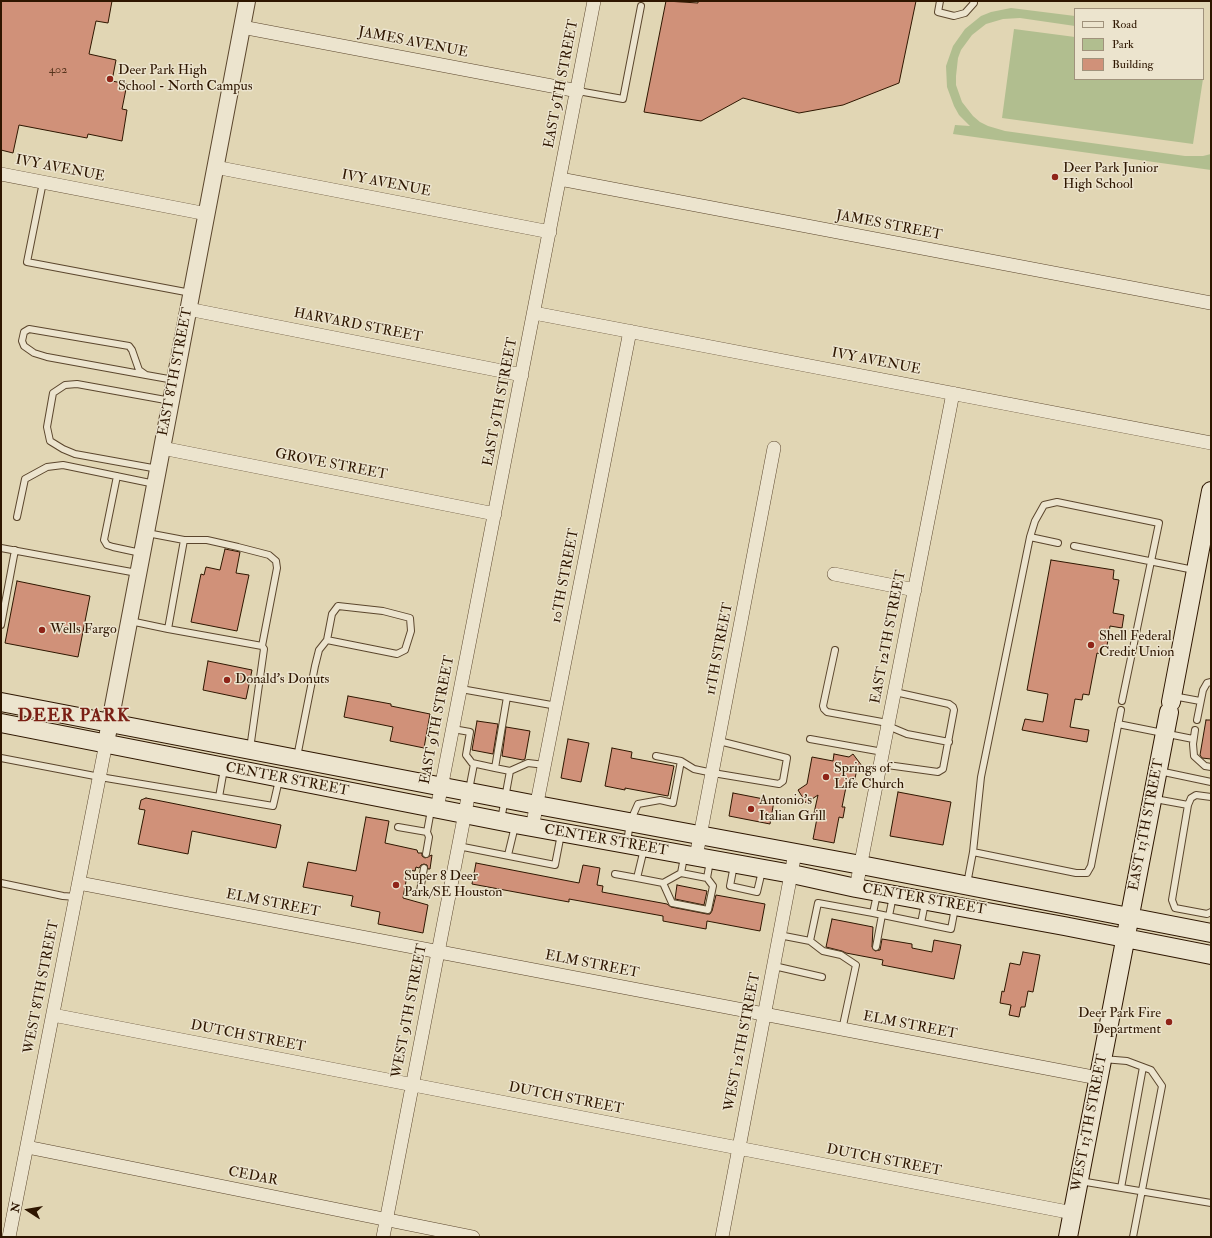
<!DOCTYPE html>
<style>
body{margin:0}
#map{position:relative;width:1212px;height:1238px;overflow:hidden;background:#e1d6b4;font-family:"IM FELL Double Pica",serif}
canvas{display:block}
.frame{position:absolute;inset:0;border:2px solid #2e1600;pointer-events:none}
.legend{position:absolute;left:1074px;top:8px;width:130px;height:72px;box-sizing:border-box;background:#ece4ce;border:1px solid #a0927c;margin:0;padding:5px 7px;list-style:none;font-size:12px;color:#2e1600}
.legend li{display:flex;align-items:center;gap:8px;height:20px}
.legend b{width:20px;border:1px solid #a0927c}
.north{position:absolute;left:8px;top:1190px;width:40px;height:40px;-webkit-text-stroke:3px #ece4ce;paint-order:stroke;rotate:282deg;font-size:11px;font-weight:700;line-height:16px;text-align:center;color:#2e1600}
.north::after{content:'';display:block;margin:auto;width:14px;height:18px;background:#2e1600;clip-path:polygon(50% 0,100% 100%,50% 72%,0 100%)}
</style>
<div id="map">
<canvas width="1212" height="1238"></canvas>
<div class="frame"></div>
<ul class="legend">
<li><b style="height:5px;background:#ece4ce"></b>Road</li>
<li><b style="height:11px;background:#b1be8f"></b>Park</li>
<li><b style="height:11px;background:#d09179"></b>Building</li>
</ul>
<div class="north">N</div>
</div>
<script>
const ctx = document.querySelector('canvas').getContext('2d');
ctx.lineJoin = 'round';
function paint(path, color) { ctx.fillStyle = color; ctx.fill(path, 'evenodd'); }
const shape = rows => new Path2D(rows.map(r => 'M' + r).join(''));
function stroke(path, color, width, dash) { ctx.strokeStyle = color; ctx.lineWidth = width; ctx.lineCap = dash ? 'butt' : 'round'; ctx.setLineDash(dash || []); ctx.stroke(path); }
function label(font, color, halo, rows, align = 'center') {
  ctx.font = font + ' "IM FELL Double Pica",serif'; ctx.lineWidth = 3; ctx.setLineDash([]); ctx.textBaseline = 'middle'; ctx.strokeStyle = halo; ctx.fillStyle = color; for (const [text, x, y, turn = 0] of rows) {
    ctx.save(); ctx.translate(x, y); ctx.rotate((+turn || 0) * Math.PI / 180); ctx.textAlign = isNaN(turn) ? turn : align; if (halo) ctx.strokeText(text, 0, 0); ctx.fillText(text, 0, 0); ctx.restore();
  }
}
paint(shape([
 [1011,8,1075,16,1075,26,1020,18,1003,19,986,24,972,35,961,50,958,58,956,76,956,85,962,102,973,116,980,122,988,126,1005,131,1185,156,1203,156,1211,154,1211,170,953,134,955,125,970,126,959,115,954,106,947,87,946,66,953,46,965,29,981,16,991,12],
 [1014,29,1075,37,1075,79,1203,79,1193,144,1002,118]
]), '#b1be8f');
const building = shape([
 [1,1,112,1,108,23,96,21,89,54,116,60,112,81,127,84,122,109,127,110,122,141,88,134,87,138,19,125,13,153,1,150,1,1],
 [666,1,698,3,698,1,916,1,899,83,843,105,799,113,743,98,701,121,644,112,666,1],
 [225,549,240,552,236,573,249,575,237,631,191,622,201,574,204,575,206,567,220,570,225,549],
 [1051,560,1114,570,1113,579,1119,580,1113,613,1124,615,1122,628,1110,626,1107,646,1102,645,1100,654,1097,653,1089,695,1083,694,1082,700,1075,699,1070,727,1089,730,1087,742,1022,730,1025,719,1043,722,1048,694,1027,690,1051,560],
 [17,581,90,596,78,657,5,643,17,581],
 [208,661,252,670,246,699,203,690,208,661],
 [348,696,391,704,391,706,430,714,424,748,390,741,393,727,344,717,348,696],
 [1206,720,1211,720,1211,759,1202,758,1200,755,1206,720],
 [477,721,498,724,493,754,472,750,477,721],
 [506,727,530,731,525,759,523,760,502,756,506,727],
 [568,739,589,743,581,782,561,778,568,739],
 [612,748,632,752,631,758,674,766,668,796,625,788,625,790,605,786,612,748],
 [834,754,849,757,853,754,862,766,857,769,854,783,847,782,842,807,845,807,843,818,839,817,834,843,813,839,818,813,814,813,818,795,806,803,798,790,807,784,812,757,833,761,834,754],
 [898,792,951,802,943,845,890,836,898,792],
 [733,793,774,801,770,824,729,816,733,793],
 [146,798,281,825,276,848,192,831,188,854,138,844,145,810,139,809,141,800,146,798],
 [366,817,389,821,385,843,417,850,418,853,422,853,422,856,425,858,432,855,430,869,428,869,427,865,424,864,421,865,419,868,416,867,415,871,408,870,403,898,428,905,423,933,378,924,380,912,351,906,353,896,303,887,308,862,356,871,366,817],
 [476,863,579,883,583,865,600,868,597,885,603,886,602,892,667,904,671,907,707,914,710,914,712,911,716,895,765,904,760,931,707,921,706,929,663,921,663,916,569,899,569,902,472,884,476,863],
 [677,885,707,891,704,905,675,899,677,885],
 [832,919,873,927,872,947,875,951,880,950,882,939,912,944,912,948,932,952,934,940,961,945,954,979,882,965,883,960,846,953,842,951,826,947,832,919],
 [1023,952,1040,955,1033,992,1028,991,1025,1007,1021,1007,1019,1017,1009,1015,1011,1005,1000,1003,1002,991,1004,992,1010,963,1020,965,1023,952]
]);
paint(building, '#d09179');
stroke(building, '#2e1600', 1);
const service = shape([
 [940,1,938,12,954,16,965,13,974,3,973,1],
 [578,91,623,99,641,6],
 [43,182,27,262,191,293],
 [146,375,47,357,34,353,24,346,22,341,24,332,29,329,129,346,132,350,139,370,146,375,174,380],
 [158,469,75,454,63,449,50,441,47,427,53,393,65,385,77,384,171,401],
 [117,476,104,540,107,545,113,547,141,553],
 [17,517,25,479,47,467,63,465,155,484],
 [147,533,184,540,168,629],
 [1030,537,1035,521,1044,505,1057,502,1159,523,1122,701],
 [184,540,207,540,238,547,269,555,276,561,277,568,262,646],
 [1074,546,1194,570],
 [1,548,137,573],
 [130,621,168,629,262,646,264,649,250,749],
 [1,625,15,550],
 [835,650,823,706,824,709,827,712,882,722,888,726,907,734,949,742],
 [461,689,557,706],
 [1173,696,1200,701],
 [507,697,495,768,510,771],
 [1197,720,1203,690,1207,683,1211,682],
 [1118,724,1193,739],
 [453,729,470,732,466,755,472,763,495,768],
 [1195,730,1193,744,1194,756,1205,766,1211,767],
 [810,739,883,752],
 [656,756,681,761,694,769,713,773,779,784,783,781,787,758,719,741],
 [297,757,315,666,319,650,327,640,397,654,405,650,411,631,410,618,383,611,338,606,332,614,327,640],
 [1,758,100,777,273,806,279,780],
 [880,764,938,772,943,769,954,710,953,707,949,704,895,692],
 [1159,771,1211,782],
 [469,790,474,764],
 [219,797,224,769],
 [1211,797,1196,795,1191,798,1188,805,1172,900,1175,908,1207,914,1211,912],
 [1155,799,1188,805],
 [501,820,510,771,528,763,545,765],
 [398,827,427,832,431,810],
 [627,843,630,822,638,804,660,800,673,803,681,761],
 [458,846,555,865,561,834],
 [644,849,637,878,663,883,681,873],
 [973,852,981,777,1030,537,1058,543],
 [426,854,429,837,427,832],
 [508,855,515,826],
 [684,857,681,873,707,878,710,861],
 [734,865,730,886,757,892,762,871],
 [615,874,637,878],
 [1,883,63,896,76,897],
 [663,883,672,903,708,910,713,886,707,878],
 [967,884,973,852,1076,873,1087,873,1091,866,1121,710],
 [420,891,424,868],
 [873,913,951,929,955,908],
 [889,916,893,896],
 [921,923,925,903],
 [779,935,810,941,818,903,873,913,877,894],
 [810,941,823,951,841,955,856,965,842,1030],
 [876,947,882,915],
 [774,966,822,977],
 [1103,1059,1127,1061,1151,1070,1162,1086,1133,1237],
 [1080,1181,1211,1203],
 [1121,1188,1143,1067]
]);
const minor = shape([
 [242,27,578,91],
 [215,167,550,232],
 [1,174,207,214],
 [560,179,1211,303],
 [188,309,522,375],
 [534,313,1211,443],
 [162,448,495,514],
 [834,574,915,590],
 [437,809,594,1],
 [532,828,630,331],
 [696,857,774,448],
 [79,883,1098,1078],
 [856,888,953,393],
 [53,1015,1073,1213],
 [27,1147,473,1237],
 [9,1237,106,743],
 [383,1237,469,792],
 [722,1237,795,853]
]);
const tertiary = shape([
 [106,743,247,1]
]);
const secondary = shape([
 [1,702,537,805,861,865,1211,933],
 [1171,702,1211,491],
 [1,723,515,824,792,874,856,888,1064,926,1211,955],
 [1068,1237,1169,712]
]);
stroke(service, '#5b462d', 8);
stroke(minor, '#5b462d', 14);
stroke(tertiary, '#5b462d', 18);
stroke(secondary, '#2e1600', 20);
stroke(service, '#ece4ce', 6);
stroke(minor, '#ece4ce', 13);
stroke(tertiary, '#ece4ce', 16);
stroke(secondary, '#ece4ce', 18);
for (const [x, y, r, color] of [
 [110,79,4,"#8f2418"],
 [1055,177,4,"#8f2418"],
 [42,630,4,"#8f2418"],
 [1091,645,4,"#8f2418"],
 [227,680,4,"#8f2418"],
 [826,777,4,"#8f2418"],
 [751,809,4,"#8f2418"],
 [396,885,4,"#8f2418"],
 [1169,1022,4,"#8f2418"]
]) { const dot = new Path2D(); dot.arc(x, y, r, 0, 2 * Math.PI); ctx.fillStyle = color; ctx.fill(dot); stroke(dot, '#ece4ce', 1.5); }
label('12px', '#56351e', null, [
 ["402",58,70]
]);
label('14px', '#2e1600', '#ece4ce', [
 ["JAMES AVENUE",413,43,11],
 ["EAST 9TH STREET",562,84,-79],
 ["IVY AVENUE",60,169,11],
 ["IVY AVENUE",386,184,11],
 ["JAMES STREET",889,226,11],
 ["HARVARD STREET",358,326,11],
 ["IVY AVENUE",876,362,11],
 ["EAST 8TH STREET",176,372,-79],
 ["EAST 9TH STREET",501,402,-79],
 ["GROVE STREET",331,465,11],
 ["10TH STREET",566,576,-79],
 ["EAST 12TH STREET",889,637,-79],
 ["11TH STREET",720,649,-79],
 ["EAST 9TH STREET",438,720,-79],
 ["CENTER STREET",287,780,11],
 ["EAST 13TH STREET",1147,825,-79],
 ["CENTER STREET",606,841,10],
 ["CENTER STREET",924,900,10],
 ["ELM STREET",273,904,11],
 ["ELM STREET",592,965,11],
 ["WEST 8TH STREET",42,987,-79],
 ["WEST 9TH STREET",410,1011,-79],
 ["ELM STREET",910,1026,11],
 ["DUTCH STREET",248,1037,11],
 ["WEST 12TH STREET",743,1042,-79],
 ["DUTCH STREET",566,1099,11],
 ["WEST 13TH STREET",1090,1123,-79],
 ["DUTCH STREET",884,1161,11],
 ["CEDAR",253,1177,11]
]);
label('14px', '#2e1600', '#ece4ce', [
 ["Deer Park High",118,71],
 ["School - North Campus",118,87],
 ["Deer Park Junior",1063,169],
 ["High School",1063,185],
 ["Wells Fargo",50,630],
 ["Shell Federal",1099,637],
 ["Credit Union",1099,653],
 ["Donald's Donuts",235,680],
 ["Springs of",834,769],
 ["Life Church",834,785],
 ["Antonio's",759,801],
 ["Italian Grill",759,817],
 ["Super 8 Deer",404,877],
 ["Park/SE Houston",404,893],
 ["Deer Park Fire",1161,1014,"right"],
 ["Department",1161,1030,"right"]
], 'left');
ctx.letterSpacing = '1px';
label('bold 18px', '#7a1f14', '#ece4ce', [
 ["DEER PARK",74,717]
]);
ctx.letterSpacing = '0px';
</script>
